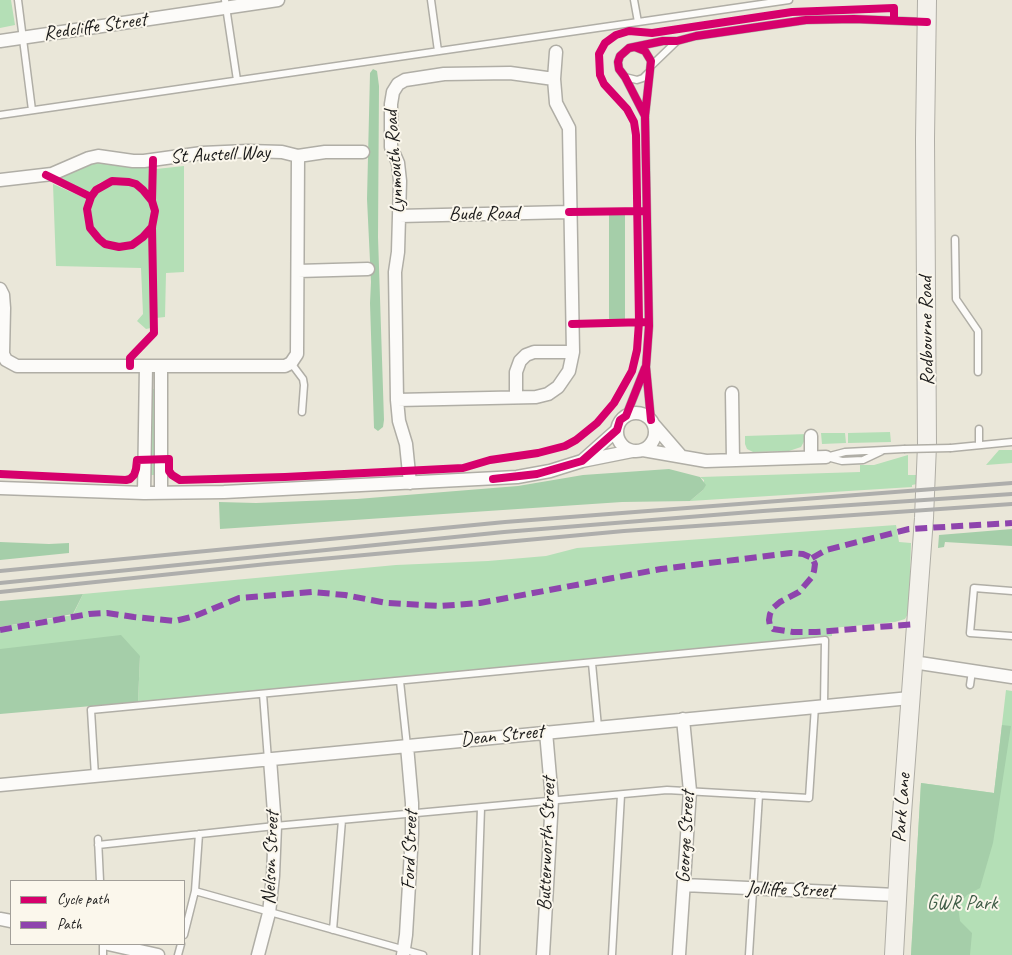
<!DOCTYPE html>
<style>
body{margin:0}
#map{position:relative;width:1012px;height:955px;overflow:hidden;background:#eae7d9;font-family:Caveat,sans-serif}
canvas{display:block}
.legend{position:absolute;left:10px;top:880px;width:175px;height:65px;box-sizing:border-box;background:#fbf7ec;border:1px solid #a29f99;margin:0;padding:6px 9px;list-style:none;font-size:15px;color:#1c1c1c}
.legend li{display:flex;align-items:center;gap:10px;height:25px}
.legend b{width:25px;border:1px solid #a29f99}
</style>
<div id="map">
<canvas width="1012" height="955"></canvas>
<ul class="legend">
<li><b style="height:6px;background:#d6006c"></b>Cycle path</li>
<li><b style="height:6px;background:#8e44ad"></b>Path</li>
</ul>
</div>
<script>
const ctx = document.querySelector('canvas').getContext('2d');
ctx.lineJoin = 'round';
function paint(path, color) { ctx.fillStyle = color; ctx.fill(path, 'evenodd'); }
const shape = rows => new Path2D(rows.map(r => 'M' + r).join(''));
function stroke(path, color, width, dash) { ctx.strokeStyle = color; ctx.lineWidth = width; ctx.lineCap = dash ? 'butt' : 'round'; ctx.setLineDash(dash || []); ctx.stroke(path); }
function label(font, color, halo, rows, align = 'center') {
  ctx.font = font + ' Caveat,sans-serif'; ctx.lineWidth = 4; ctx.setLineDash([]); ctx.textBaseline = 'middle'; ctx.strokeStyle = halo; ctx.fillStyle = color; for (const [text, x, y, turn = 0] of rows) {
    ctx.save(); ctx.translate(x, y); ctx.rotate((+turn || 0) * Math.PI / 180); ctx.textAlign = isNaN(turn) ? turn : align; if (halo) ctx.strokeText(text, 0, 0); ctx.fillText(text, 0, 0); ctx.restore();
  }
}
paint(shape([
 [0,0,11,0,15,25,0,28],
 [97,160,126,165,150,167,151,195,139,183,128,179,109,179,99,183,91,193,58,177],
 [184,166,184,272,166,273,165,317,156,318,156,169],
 '89 214a31 31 0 1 1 62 0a31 31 0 1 1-62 0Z',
 [53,184,87,199,84,210,87,229,98,243,106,248,125,250,133,248,143,242,150,234,151,328,146,329,137,321,143,314,141,268,56,266],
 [151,389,156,389,156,475,151,475],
 [890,432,891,442,848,443,848,433],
 [821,433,845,433,846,443,822,444],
 [808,434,801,447,789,451,753,452,747,449,745,444,745,436],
 [999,450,1012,450,1012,463,986,465],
 [908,455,908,475,917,475,917,484,912,485,912,487,690,501,703,490,704,480,700,477,860,472,860,465,874,465],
 [896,525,899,542,911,543,909,612,905,619,895,622,832,628,832,636,620,658,138,702,140,656,0,649,0,627,73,615,83,594,396,565,488,561,546,556,577,548],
 [1006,690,1012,691,1012,955,911,955,921,783,994,793]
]), '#b4dfb6');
paint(shape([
 [373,69,377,71,379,86,378,237,384,420,383,427,378,431,374,428,370,303,371,282,367,199,370,73],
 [609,214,625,214,625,320,609,319],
 [669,469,700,477,706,485,703,490,690,501,622,502,220,529,219,502,256,503,357,499,518,486,583,475],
 [1012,529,1012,546,945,542,944,547,938,548,939,535],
 [0,542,49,544,69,543,69,553,0,560],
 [83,594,73,614,0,627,0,601],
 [121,635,140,656,138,702,0,714,0,649],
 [1002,725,1011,726,993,843,980,888,967,895,958,906,960,921,972,933,970,955,911,955,921,783,994,793]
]), '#a5cea9');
const service = shape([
 [18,0,32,110],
 [225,0,237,80],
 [431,0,438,51],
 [634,0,638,22],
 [635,47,645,51,651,61,645,116,649,326,646,367,651,420],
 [651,66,677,41],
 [625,77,637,80,643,78,649,72],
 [0,115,789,0],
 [645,116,625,77,619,69,618,62,620,56,629,48,663,41,677,41,696,36,806,20,854,19,925,22],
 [955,239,956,299,978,331,978,372],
 [291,363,303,379,304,385,302,412],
 [626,416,645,368],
 [979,429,979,445],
 [951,448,1012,442],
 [826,457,845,452,904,449],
 [827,457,842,461,863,460,882,451],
 [1012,591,974,588,970,633,1012,636],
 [592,663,598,727],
 [400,681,407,746],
 [970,685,972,671],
 [263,694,268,760],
 [95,776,91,710,825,640,824,705],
 [98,839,100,881],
 [98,845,275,826,667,790,809,798,815,706],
 [195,891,423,955],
 [333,930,342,820],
 [184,935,195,891,199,834],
 [103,955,103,944],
 [178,955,181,944],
 [476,955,481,808],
 [612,955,621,795],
 [749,955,759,795]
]);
const minor = shape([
 [0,41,278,0],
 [554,79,556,52],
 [298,156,325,152,363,152],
 [0,180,52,174,89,158,98,156,133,161,144,161,202,153,248,151,282,152,298,156,297,354,291,363,285,366,17,366,6,360,3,354,4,308,3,295,0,289],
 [399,216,569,212],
 [298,271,368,269],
 [732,393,733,460],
 [516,397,516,372,520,361,526,355,534,352,573,352],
 [397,400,536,397,548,394,558,387,569,371,573,352,569,128,556,103,554,79,510,73,444,74,405,80,398,84,393,92,391,104,391,147,398,163,400,181,398,252,395,272,397,400,399,421,406,444,410,483],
 '617 432a19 19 0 1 1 38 0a19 19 0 1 1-38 0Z',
 [654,425,680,455],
 [811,436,811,457],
 [643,450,706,461,826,457],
 [582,461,632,451],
 [0,488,144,493,224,492,517,477,550,471,582,461,617,430],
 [144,493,146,366],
 [161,493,161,366],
 [913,662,1012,677],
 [0,785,910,698],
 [684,885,896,895],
 [0,919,11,921],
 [108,944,158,955],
 [258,955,269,913,273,876,275,826,270,759],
 [403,955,406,935,412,834,412,803,407,746],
 [543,955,552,800,546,732],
 [679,955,690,791,683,719]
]);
const secondary = shape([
 [894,955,901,827,924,518,927,445,925,139,927,0]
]);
stroke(service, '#b0aea6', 9);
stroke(minor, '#b0aea6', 15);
stroke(secondary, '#b0aea6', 20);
stroke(service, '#fcfbf9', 6);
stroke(minor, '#fcfbf9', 12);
stroke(secondary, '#f3f1eb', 18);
stroke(shape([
 [0,571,505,522,1012,483],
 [0,583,504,532,763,511,1012,494],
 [0,592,267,564,624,531,1012,504]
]), '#aeaeac', 4);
const serviceBridge = shape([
 [904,449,951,448]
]);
stroke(serviceBridge, '#b0aea6', 9, []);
stroke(serviceBridge, '#fcfbf9', 6);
stroke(shape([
 [812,558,826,550,909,529,1012,523],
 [0,630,89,614,107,613,134,617,175,621,195,616,239,598,312,592,345,595,387,603,440,606,480,603,661,569,791,553,803,554,812,558,815,564,814,571,812,577,799,592,780,602,773,608,770,614,769,620,770,626,773,629,793,632,816,632,916,624]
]), '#8e44ad', 6, [12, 6]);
stroke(shape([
 [635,47,645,51,651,61,645,116,649,326,646,367,651,420],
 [645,116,625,77,619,69,618,62,620,56,629,48,663,41,677,41,696,36,806,20,854,19,927,22],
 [46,175,91,197,96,190,112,181,129,182,136,184,143,190,152,201],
 [91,197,87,209,90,228,99,239,105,244,119,247,132,245,143,237,152,227],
 [569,212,644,211],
 [572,324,647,322],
 [130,366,130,358,154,333,152,227,155,211,152,201,153,160],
 [0,474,126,480,130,479,134,475,136,469,137,460,169,459,169,471,172,475,180,480,285,477,463,468,490,460,538,453,565,446,576,440,597,423,614,403,632,371,637,350,639,322,636,135,634,122,627,109,604,84,600,75,599,54,605,43,616,35,629,31,652,33,792,12,894,8,894,20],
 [493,479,537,474,582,461,617,430,620,420,626,416,645,368]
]), '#d6006c', 8);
label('20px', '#1c1c1c', '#fbf7ec', [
 ["Redcliffe Street",95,27,-8],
 ["St Austell Way",220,155,-3],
 ["Lynmouth Road",395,162,-94],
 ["Bude Road",484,214,-1],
 ["Rodbourne Road",927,331,-91],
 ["Dean Street",502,736,-6],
 ["Park Lane",902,808,-86],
 ["George Street",686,837,-87],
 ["Butterworth Street",547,844,-88],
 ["Ford Street",410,850,-88],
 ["Nelson Street",271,858,-88],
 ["Jolliffe Street",790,890,2]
]);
label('20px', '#415e48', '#fbf7ec', [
 ["GWR Park",962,904]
]);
</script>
